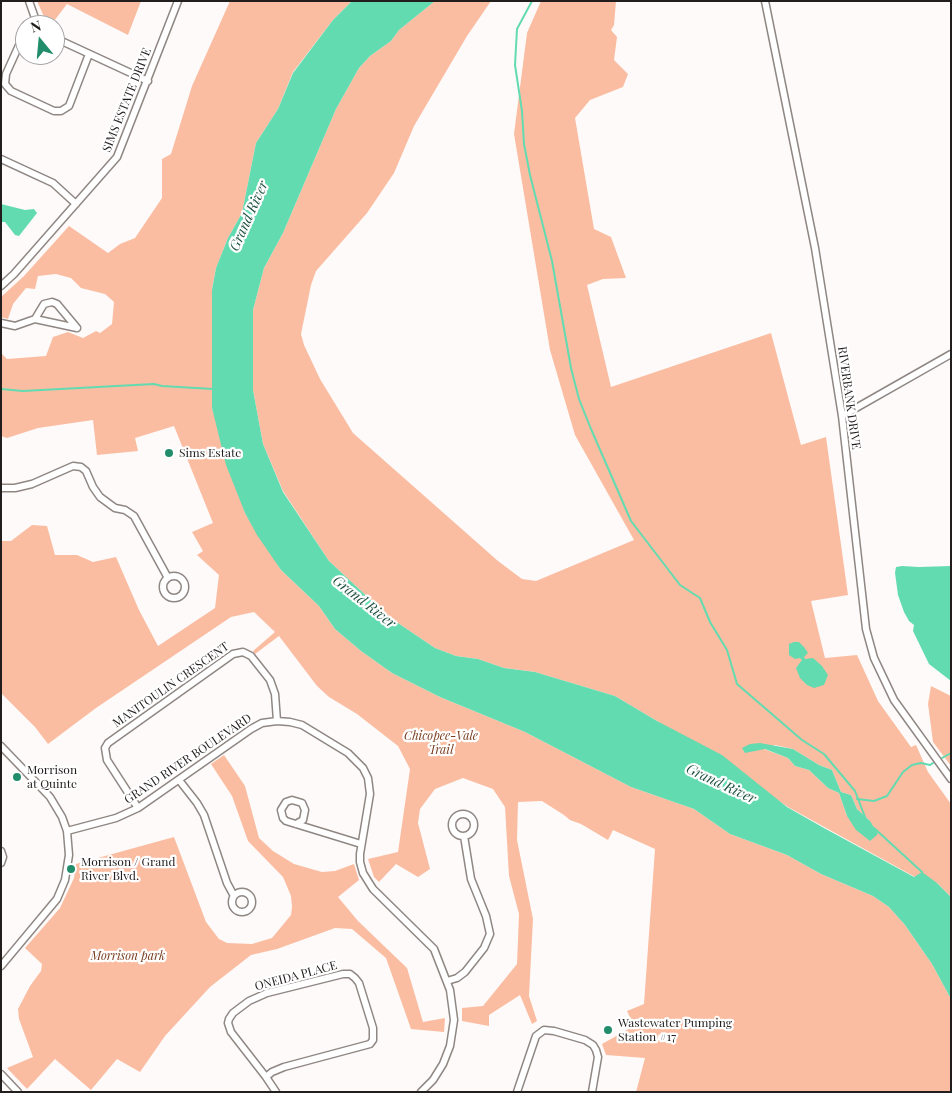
<!DOCTYPE html>
<style>
body{margin:0}
#map{position:relative;width:952px;height:1093px;overflow:hidden;background:#fefaf9;font-family:"Playfair Display",serif}
canvas{display:block}
.frame{position:absolute;inset:0;border:2px solid #211e1d;pointer-events:none}
.north{position:absolute;left:15px;top:15px;width:50px;height:50px;box-sizing:border-box;background:#fff;border:1px solid #a6a5a5;border-radius:50%;rotate:343deg;font-size:14px;font-weight:700;line-height:20px;text-align:center;color:#211e1d}
.north::after{content:'';display:block;margin:auto;width:18px;height:22px;background:#218d6b;clip-path:polygon(50% 0,100% 100%,50% 72%,0 100%)}
</style>
<div id="map">
<canvas width="952" height="1093"></canvas>
<div class="frame"></div>
<div class="north">N</div>
</div>
<script>
const ctx = document.querySelector('canvas').getContext('2d');
ctx.lineJoin = 'round';
function paint(path, color) { ctx.fillStyle = color; ctx.fill(path, 'evenodd'); }
const shape = rows => new Path2D(rows.map(r => 'M' + r).join(''));
function stroke(path, color, width, dash) { ctx.strokeStyle = color; ctx.lineWidth = width; ctx.lineCap = dash ? 'butt' : 'round'; ctx.setLineDash(dash || []); ctx.stroke(path); }
function label(font, color, halo, rows, align = 'center') {
  ctx.font = font + ' "Playfair Display",serif'; ctx.lineWidth = 4.5; ctx.setLineDash([]); ctx.textBaseline = 'middle'; ctx.strokeStyle = halo; ctx.fillStyle = color; for (const [text, x, y, turn = 0] of rows) {
    ctx.save(); ctx.translate(x, y); ctx.rotate((+turn || 0) * Math.PI / 180); ctx.textAlign = isNaN(turn) ? turn : align; if (halo) ctx.strokeText(text, 0, 0); ctx.fillText(text, 0, 0); ctx.restore();
  }
}
paint(shape([
 [37,1,141,1,128,35,67,4,51,25,45,19],
 [230,1,352,1,333,20,293,72,278,109,256,143,242,213,228,238,216,268,212,290,212,408,245,513,281,570,319,606,335,629,361,651,392,673,440,697,525,732,631,787,694,809,730,834,787,855,821,874,873,896,889,907,905,925,932,964,951,999,951,1092,636,1092,645,1058,606,1055,602,1044,634,1026,627,1011,644,1004,655,849,613,830,608,840,581,824,570,820,564,815,542,801,518,802,517,840,533,919,529,996,537,1021,532,1024,520,995,489,1015,489,1026,462,1021,462,1008,483,1006,517,964,519,914,509,876,505,807,493,789,463,778,435,789,420,809,418,823,430,869,418,877,396,864,379,882,374,877,368,859,398,852,410,769,398,746,357,714,329,697,317,686,279,636,255,654,253,651,275,632,254,612,231,617,96,708,48,744,35,727,1,693,1,541,11,541,32,525,47,526,55,555,77,555,93,562,116,557,139,610,158,646,215,608,219,575,197,555,203,551,192,532,213,523,174,426,135,438,138,451,97,455,93,420,38,428,7,438,1,436,1,353,7,359,46,356,53,337,68,332,83,338,96,331,100,333,112,324,114,302,105,294,81,288,71,278,56,274,38,276,35,289,26,288,13,304,8,319,1,317,1,297,24,276,69,226,108,253,120,244,135,238,162,198,162,159,171,154,192,86],
 [435,1,491,1,467,36,414,126,394,173,367,213,316,271,311,285,301,334,304,345,320,379,353,433,498,561,522,579,536,581,634,540,575,435,550,350,514,134,527,33,541,1,616,1,614,25,611,30,617,37,614,60,628,74,623,87,590,100,575,118,594,229,611,237,626,278,603,279,587,285,611,387,771,333,801,445,826,437,848,595,811,601,825,658,857,655,878,701,911,747,916,745,928,772,951,804,951,897,937,883,915,877,788,807,657,721,615,696,535,672,504,668,478,659,456,656,435,648,389,617,329,561,283,491,263,444,253,390,253,310,264,268,283,233,336,109,359,68,370,56,391,41,399,30],
 [775,745,793,749,819,765,832,770,841,792,851,795,857,809,870,821,847,816,839,793,828,788,809,770,795,766,788,758,764,749],
 [931,686,951,696,951,766,933,742,928,704],
 [224,755,245,786,259,838,273,851,294,864,322,872,335,871,354,864,359,880,338,897,358,921,407,968,423,1022,445,1018,444,1032,411,1029,386,958,352,929,335,928,277,949,251,955,210,987,165,1036,140,1072,117,1059,91,1090,55,1059,27,1089,7,1068,33,1057,19,1019,18,1009,30,986,41,971,42,964,25,948,60,908,74,878,76,864,174,837,206,922,219,939,227,943,252,944,272,938,291,915,292,907,291,896,283,877,248,841,232,796,211,764]
]), '#fbbda1');
paint(shape([
 [352,1,435,1,399,30,391,41,370,56,359,68,336,109,283,233,264,268,253,310,253,390,263,444,283,492,329,561,389,617,435,648,456,656,478,659,504,668,535,672,615,696,657,721,722,755,787,807,824,828,914,877,922,872,937,883,951,897,951,999,932,964,905,925,889,907,873,896,821,874,787,855,730,834,694,809,631,787,525,732,440,697,392,673,361,651,335,629,319,606,281,570,257,535,245,513,226,465,212,408,212,290,216,268,228,238,242,213,256,143,278,109,293,73,333,20],
 [1,204,25,210,34,209,37,213,19,236,15,235,5,222,1,222],
 [902,566,919,567,951,566,951,681,929,664,913,631,914,625,909,621,904,612,898,595,895,573,896,567],
 [794,642,799,642,804,647,808,653,804,657,805,659,813,658,822,666,828,675,824,685,814,688,807,685,800,678,796,668,802,660,800,658,795,659,789,655,789,644],
 [760,743,793,749,819,765,832,770,841,792,851,795,857,809,870,821,878,834,870,841,856,830,847,816,839,793,828,788,809,770,795,766,788,758,765,749,745,753,742,748,750,744]
]), '#63dbb0');
stroke(shape([
 [532,1,517,29,515,65,522,111,524,144,530,175,552,261,571,368,579,399,591,429,631,521,680,585,700,598,710,622,727,650,737,684,802,740,824,754,855,791,865,817],
 [1,389,23,391,154,384,162,386,213,389],
 [942,758,951,753],
 [857,799,874,801,887,796,903,772,912,765,921,763,930,765,933,763],
 [874,828,922,872]
]), '#63dbb0', 2);
const minor = shape([
 [29,1,35,18,40,25],
 [765,1,815,248,842,416,866,629,874,658,894,700,951,779],
 [25,32,6,74,5,84,11,91,54,111,61,111,69,106,89,54],
 [55,38,148,81],
 [1,159,53,183,76,204],
 [1,286,14,274,117,157,178,1],
 [35,319,44,304,52,302,57,304,77,328],
 [1,323,15,326,35,319,77,328],
 [842,416,951,354],
 [1,488,15,488,32,484,73,466,81,467,86,471,93,487,100,497,115,508,125,510,134,516,168,578],
 '163 587a11 11 0 1 1 22 0a11 11 0 1 1-22 0Z',
 [1,746,50,797,62,817,67,831,69,855,65,880,57,899,1,966],
 [179,780,197,803,204,815,227,883,234,896],
 [138,808,107,760,105,748,108,743,233,654,243,652,251,656,270,680,275,694,277,721],
 '452 825a11 11 0 1 1 22 0a11 11 0 1 1-22 0Z',
 [296,824,303,820,305,810,302,803,292,800,286,802,281,810,283,818,286,821,361,844],
 [67,831,116,818,138,808,251,729,262,723,277,721,290,722,302,725,348,753,363,768,368,778,370,794,360,854,360,862,363,873,373,889,434,949,450,990,454,1020,450,1046,443,1064,433,1080,421,1092],
 [1,851,3,857,1,863],
 '232 902a10 10 0 1 1 20 0a10 10 0 1 1-20 0Z',
 [447,981,457,978,465,972,484,948,490,934,486,916,471,879,464,836],
 [1,1074,18,1092],
 [266,1077,272,1072,284,1067,370,1044,373,1040,373,1028,359,983,355,978,350,974,343,974,267,993,249,1001,233,1013,229,1019,228,1023,231,1032,266,1077,276,1092],
 [517,1092,536,1036,544,1030,554,1031,585,1040,593,1045,596,1050,598,1057,592,1092]
]);
stroke(minor, '#8f8783', 9);
stroke(minor, '#fff', 6);
for (const [x, y, r, color] of [
 [169,453,5,"#218d6b"],
 [17,777,5,"#218d6b"],
 [71,869,5,"#218d6b"],
 [608,1030,5,"#218d6b"]
]) { const dot = new Path2D(); dot.arc(x, y, r, 0, 2 * Math.PI); ctx.fillStyle = color; ctx.fill(dot); stroke(dot, '#fff', 2); }
label('12px', '#211e1d', '#fff', [
 ["SIMS ESTATE DRIVE",127,100,-68],
 ["RIVERBANK DRIVE",849,398,82],
 ["MANITOULIN CRESCENT",171,685,-35],
 ["GRAND RIVER BOULEVARD",188,759,-34],
 ["ONEIDA PLACE",296,976,-15]
]);
label('12px', '#211e1d', '#fff', [
 ["Sims Estate",179,453],
 ["Morrison",27,770],
 ["at Quinte",27,784],
 ["Morrison / Grand",81,862],
 ["River Blvd.",81,876],
 ["Wastewater Pumping",618,1023],
 ["Station #17",618,1037]
], 'left');
label('italic 12px', '#783c1f', '#fff', [
 ["Chicopee-Vale",441,736],
 ["Trail",441,750],
 ["Morrison park",128,956]
]);
label('italic 14px', '#1e513f', '#fff', [
 ["Grand River",249,216,-66],
 ["Grand River",364,602,38],
 ["Grand River",721,784,25]
]);
</script>
